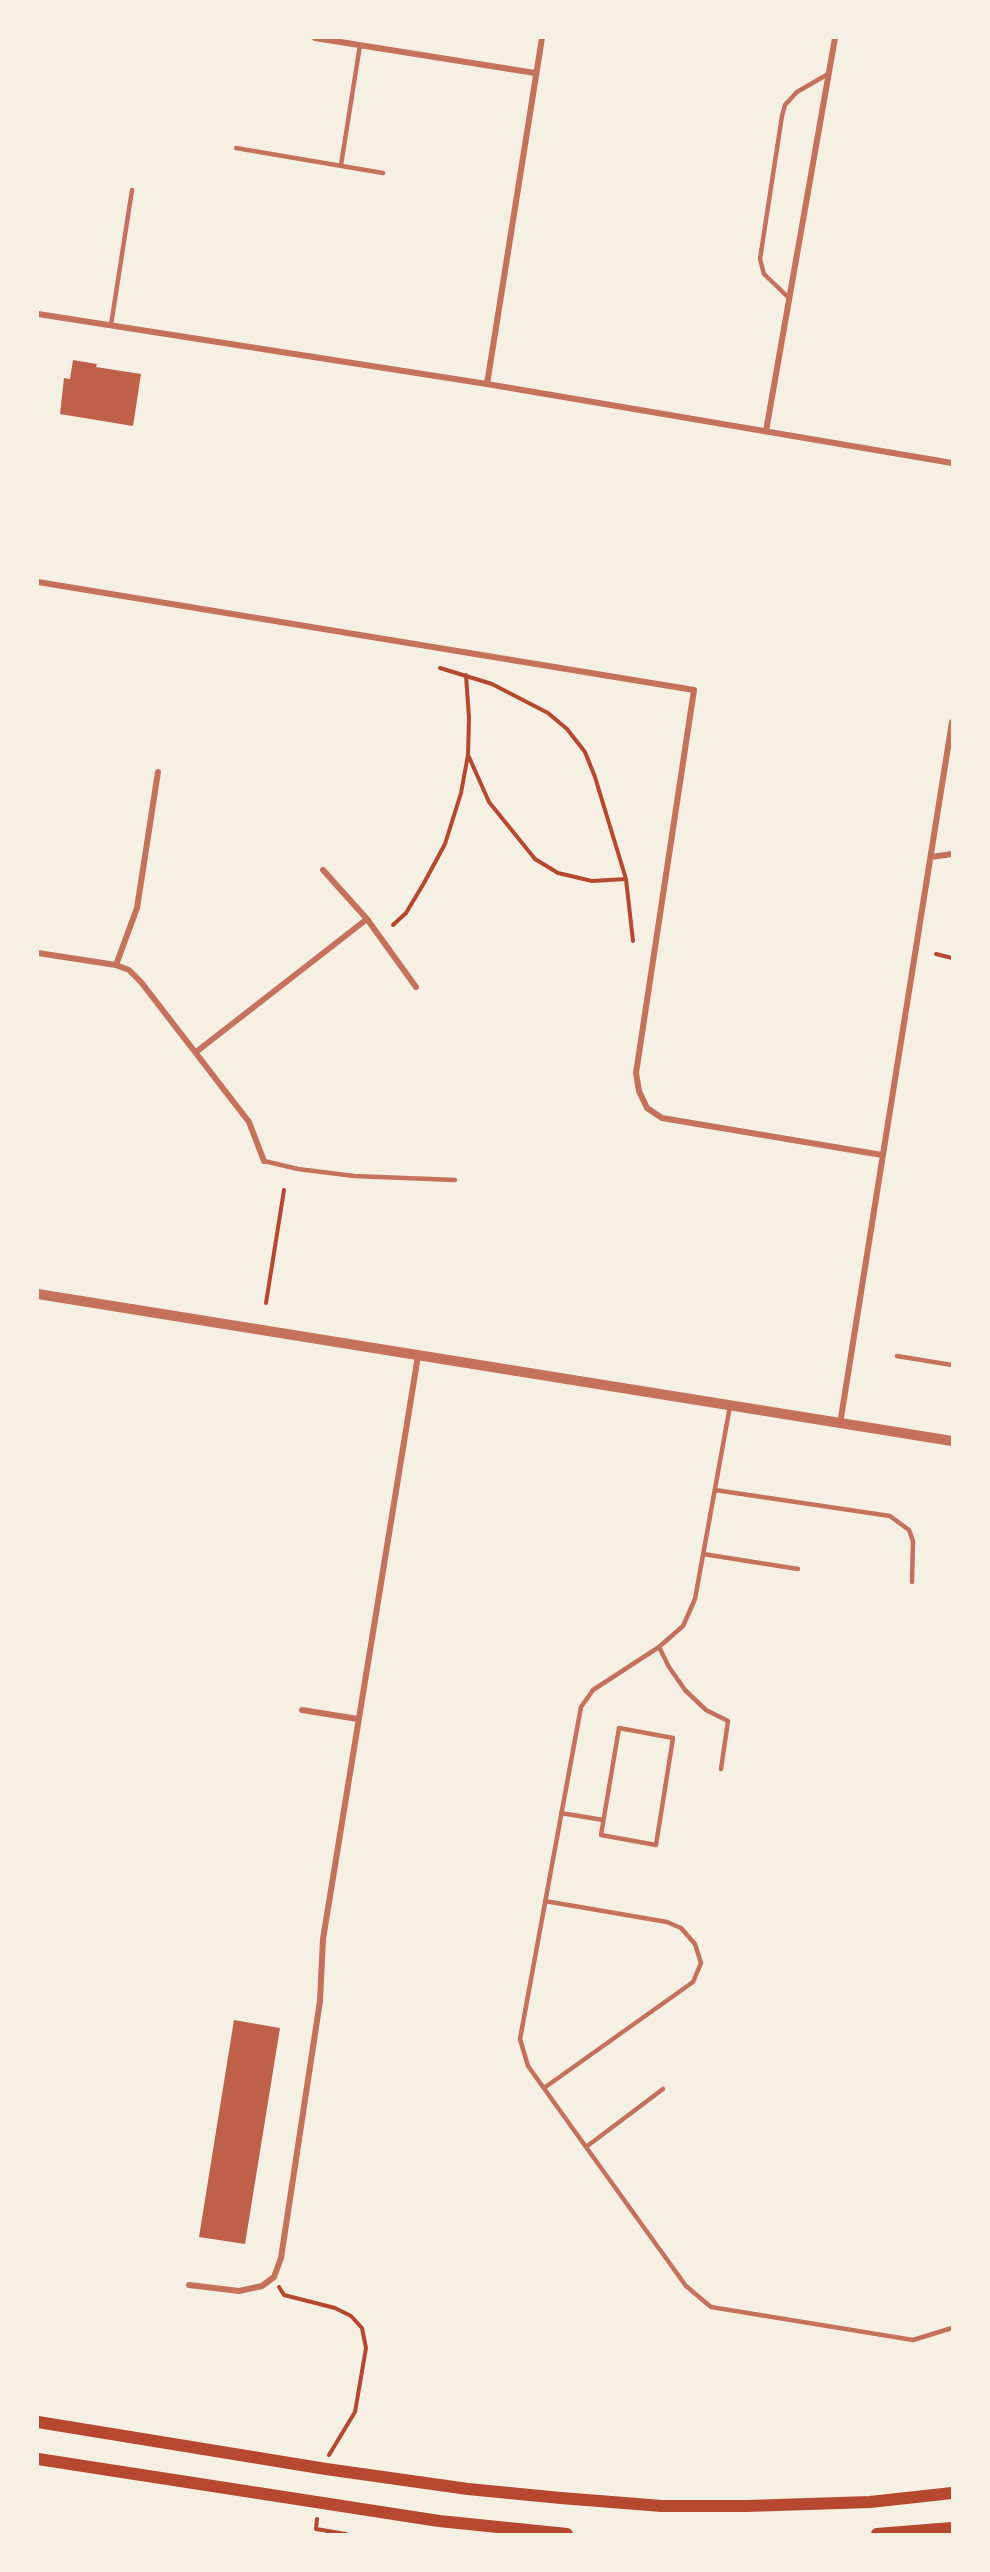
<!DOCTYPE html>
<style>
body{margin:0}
#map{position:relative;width:990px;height:2572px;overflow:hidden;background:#f6efe4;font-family:"IBM Plex Sans",sans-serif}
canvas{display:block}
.frame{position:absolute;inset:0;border:39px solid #f6efe4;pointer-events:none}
</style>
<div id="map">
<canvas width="990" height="2572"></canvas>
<div class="frame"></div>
</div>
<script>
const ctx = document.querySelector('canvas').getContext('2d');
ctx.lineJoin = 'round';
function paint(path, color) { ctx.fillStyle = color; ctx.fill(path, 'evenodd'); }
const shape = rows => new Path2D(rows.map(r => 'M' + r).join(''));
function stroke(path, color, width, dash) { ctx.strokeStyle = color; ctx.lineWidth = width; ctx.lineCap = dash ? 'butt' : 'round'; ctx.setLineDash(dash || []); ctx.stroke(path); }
paint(shape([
 [73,360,97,364,96,367,141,374,133,426,60,414,64,378,70,379],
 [234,2020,280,2028,245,2244,199,2237]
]), '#bf614a');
stroke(shape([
 [440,668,492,684,548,713,567,729,585,752,595,777,626,879,633,941],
 [469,757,489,802,535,859,558,873,592,881,626,879],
 [393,925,406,913,424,883,445,844,461,793,468,755,469,718,466,675],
 [936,954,952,958],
 [266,1303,284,1190],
 [279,2287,284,2295,335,2308,351,2316,362,2328,366,2348,355,2412,329,2455],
 [317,2519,316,2529,346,2534]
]), '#b5482f', 4);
stroke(shape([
 [236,148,383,173],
 [341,165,360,45],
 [790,299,764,274,760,259,782,116,785,105,797,92,828,74],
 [111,325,132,190],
 [264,1161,298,1169,354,1176,455,1180],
 [897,1356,952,1365],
 [730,1406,695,1599,683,1626,659,1647,593,1690,581,1707,520,2039,528,2066,586,2147,686,2286,711,2307,913,2340,952,2328],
 [715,1490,890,1516,909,1530,913,1541,912,1582],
 [703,1554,798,1569],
 [659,1647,669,1667,685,1690,706,1710,728,1721,721,1769],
 [619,1728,673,1738,656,1845,601,1835,619,1728],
 [561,1813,603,1820],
 [544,2088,693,1982,701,1963,695,1944,681,1928,667,1922,545,1901],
 [586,2147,663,2089]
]), '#c5725c', 4.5);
stroke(shape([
 [315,38,535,73],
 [38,314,487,384,952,463],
 [487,384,542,38],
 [766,431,835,38],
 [38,582,694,690,636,1073,639,1091,647,1108,662,1118,882,1155],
 [931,857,952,854],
 [323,870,367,919,416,987],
 [38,953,116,965,129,970,141,982,249,1122,264,1161],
 [116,965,137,908,158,772],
 [196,1052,367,919],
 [840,1424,952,722],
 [302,1710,358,1719],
 [189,2285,239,2291,262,2286,274,2277,281,2258,320,2001,323,1939,418,1356]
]), '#c5725c', 6);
stroke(shape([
 [38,1294,952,1441]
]), '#c5725c', 10);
stroke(shape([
 [38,2422,326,2469,468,2489,561,2498,662,2506,747,2506,870,2502,952,2493],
 [38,2459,439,2521,567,2534],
 [877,2534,952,2528]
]), '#b5482f', 12);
</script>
